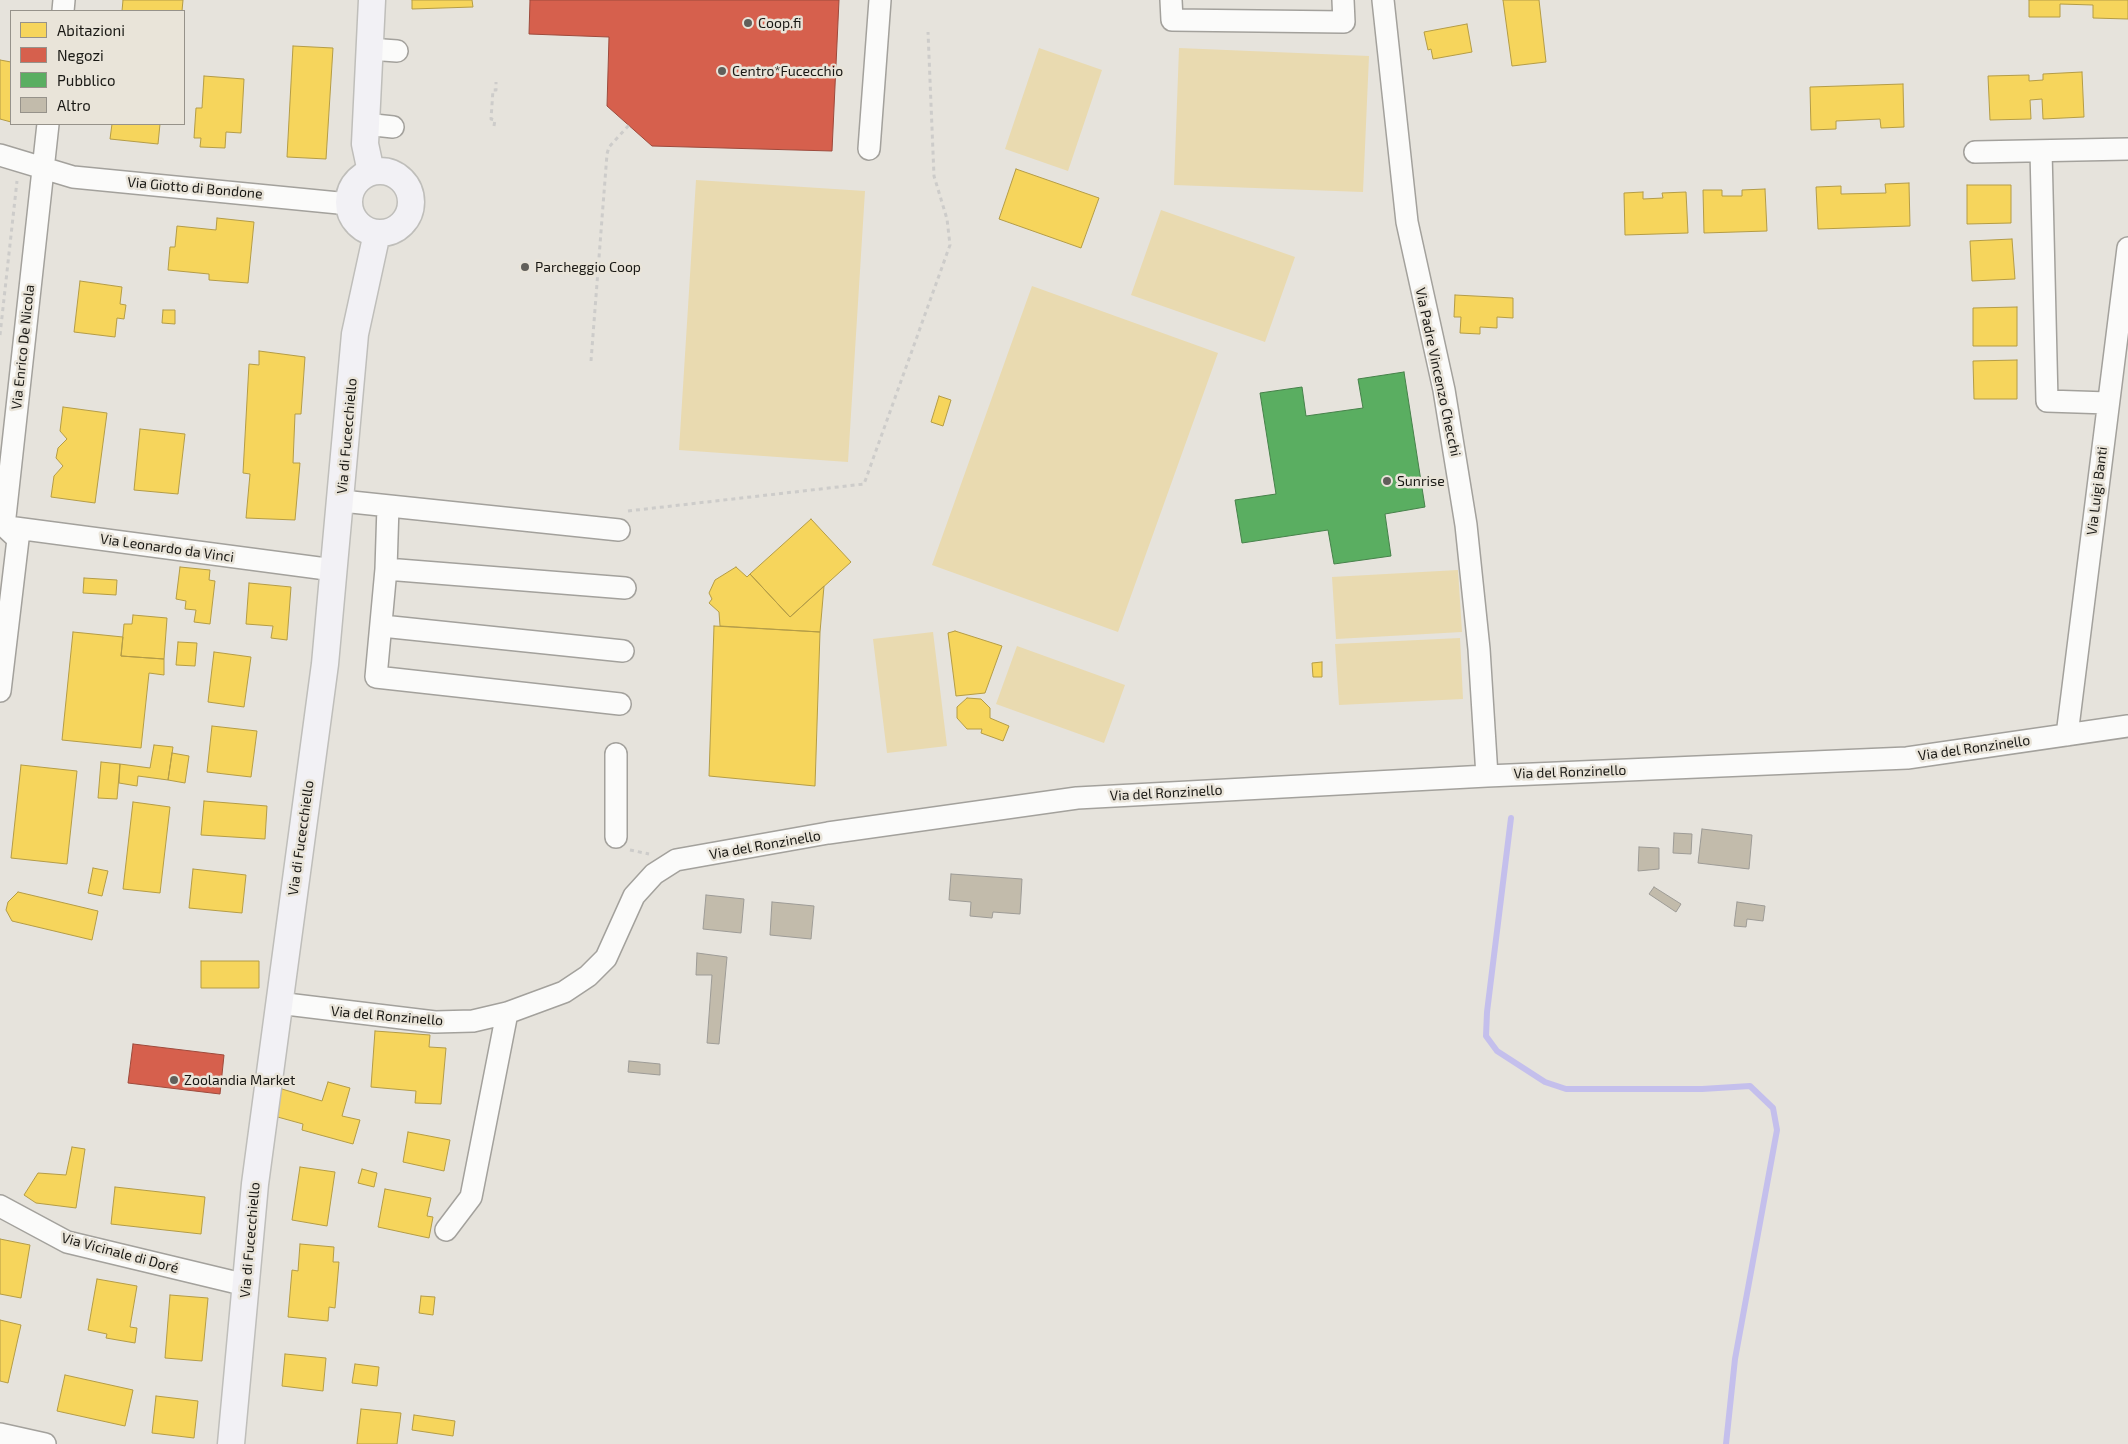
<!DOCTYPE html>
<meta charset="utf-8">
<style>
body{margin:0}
#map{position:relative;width:2128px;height:1444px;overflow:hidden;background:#e6e3dc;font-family:"Exo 2",sans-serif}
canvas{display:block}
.legend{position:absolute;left:10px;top:10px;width:175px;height:115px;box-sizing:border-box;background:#e9e4d9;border:1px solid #96928a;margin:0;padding:6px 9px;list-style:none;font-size:15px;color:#191814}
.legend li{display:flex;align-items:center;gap:10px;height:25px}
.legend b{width:25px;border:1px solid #96928a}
</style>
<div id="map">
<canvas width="2128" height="1444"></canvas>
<ul class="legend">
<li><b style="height:14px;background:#f6d55c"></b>Abitazioni</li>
<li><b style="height:14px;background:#d6604d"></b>Negozi</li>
<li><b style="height:14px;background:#5aae61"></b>Pubblico</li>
<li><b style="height:14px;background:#c2bbab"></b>Altro</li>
</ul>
</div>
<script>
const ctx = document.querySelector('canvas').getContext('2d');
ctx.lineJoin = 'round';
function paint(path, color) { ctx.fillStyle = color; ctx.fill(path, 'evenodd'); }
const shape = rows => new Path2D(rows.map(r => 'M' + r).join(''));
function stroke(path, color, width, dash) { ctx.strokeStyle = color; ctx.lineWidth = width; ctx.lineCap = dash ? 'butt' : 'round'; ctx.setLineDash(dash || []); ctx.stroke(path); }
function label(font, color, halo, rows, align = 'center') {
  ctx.font = font + ' "Exo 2",sans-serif'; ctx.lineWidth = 5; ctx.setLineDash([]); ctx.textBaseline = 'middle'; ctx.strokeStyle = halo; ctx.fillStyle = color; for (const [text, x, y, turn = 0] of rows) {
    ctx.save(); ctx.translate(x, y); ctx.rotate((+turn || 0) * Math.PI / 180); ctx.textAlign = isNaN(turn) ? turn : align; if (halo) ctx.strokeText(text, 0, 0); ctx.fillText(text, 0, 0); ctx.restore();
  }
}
paint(shape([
 [1039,48,1102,70,1068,171,1005,149],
 [1179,48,1369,56,1363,192,1174,185],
 [696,180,865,191,848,462,679,450],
 [1161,210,1295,257,1265,342,1131,295],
 [1032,286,1218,353,1118,632,932,565],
 [1458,570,1462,632,1336,639,1332,577],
 [933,632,947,746,887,753,873,639],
 [1460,638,1463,699,1339,705,1335,644],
 [1017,646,1125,685,1104,743,996,704]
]), '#e9dab0');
const homes = shape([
 [123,0,183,0,182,11,122,11,123,0],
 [412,0,472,0,473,7,412,9,412,0],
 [1503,0,1539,0,1546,62,1512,66,1503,0],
 [2029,0,2128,0,2128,19,2093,18,2093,5,2060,4,2060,17,2029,17,2029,0],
 [1467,24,1472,52,1433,59,1431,49,1428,50,1424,32,1467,24],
 [293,46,333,48,326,159,287,157,293,46],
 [0,60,11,62,11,122,0,119,0,60],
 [2082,72,2084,117,2043,119,2042,99,2030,100,2031,119,1990,120,1988,76,2029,75,2029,81,2043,80,2043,74,2082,72],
 [204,76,244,79,241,133,226,132,225,148,200,147,201,138,194,138,196,108,202,108,204,76],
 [1903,84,1904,127,1881,128,1880,119,1836,121,1836,129,1811,130,1810,87,1903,84],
 [112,124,160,124,158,144,110,139,112,124],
 [1016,169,1099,198,1081,248,999,219,1016,169],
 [1909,183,1910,226,1818,229,1816,187,1841,186,1841,194,1886,193,1885,184,1909,183],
 [1967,185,2011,185,2011,223,1967,224,1967,185],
 [1765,189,1767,231,1704,233,1703,190,1722,190,1722,196,1742,196,1742,190,1765,189],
 [1643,192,1643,199,1663,198,1662,193,1686,192,1688,233,1625,235,1624,193,1643,192],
 [217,218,254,222,248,283,209,280,209,274,168,270,170,247,175,247,177,226,216,230,217,218],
 [2012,239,2015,279,1972,281,1970,241,2012,239],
 [80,281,122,287,120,304,126,305,124,319,117,318,115,337,74,332,80,281],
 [1455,295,1513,298,1513,318,1497,317,1497,328,1480,327,1480,334,1460,333,1461,317,1454,317,1455,295],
 [2017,307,2017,346,1973,346,1973,308,2017,307],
 [163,310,175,310,175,324,162,323,163,310],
 [259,351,305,357,301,414,295,414,293,463,300,463,295,520,246,518,250,474,243,473,249,364,259,365,259,351],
 [2017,360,2017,399,1974,399,1973,361,2017,360],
 [939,396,951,400,943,426,931,422,939,396],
 [63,407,107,413,95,503,51,497,54,476,63,466,56,458,58,448,67,439,60,431,63,407],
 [140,429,185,434,178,494,134,490,140,429],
 [811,519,851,562,790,617,750,574,811,519],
 [180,567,210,570,209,580,215,581,210,624,194,622,196,610,185,609,186,601,176,599,180,567],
 [736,567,747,577,750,574,790,617,824,586,820,632,720,626,719,612,709,603,712,599,709,593,715,580,736,567],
 [84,578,117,580,116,595,83,593,84,578],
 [249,583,291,587,287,640,271,638,273,626,246,624,249,583],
 [133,615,167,618,164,659,121,656,124,624,132,624,133,615],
 [714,626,820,632,815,786,709,776,714,626],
 [955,631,1002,646,985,693,956,696,948,633,955,631],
 [73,632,123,637,121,656,164,659,164,675,149,673,141,748,62,740,73,632],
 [178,642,197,643,195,666,176,665,178,642],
 [214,652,251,657,244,707,208,702,214,652],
 [1322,662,1322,677,1313,677,1312,663,1322,662],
 [967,698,981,699,990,708,990,718,1009,726,1003,741,981,733,982,729,967,729,957,718,957,707,967,698],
 [212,726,257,731,251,777,207,772,212,726],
 [154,745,173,747,168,780,138,776,137,786,119,783,120,764,150,768,154,745],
 [172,753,189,756,185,783,168,780,172,753],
 [101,762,120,764,117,799,98,798,101,762],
 [21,765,77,771,67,864,11,858,21,765],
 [204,801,267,806,265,839,201,835,204,801],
 [133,802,170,807,160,893,123,889,133,802],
 [93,868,108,871,102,896,88,893,93,868],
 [193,869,246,875,242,913,189,908,193,869],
 [18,892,98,911,92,940,12,921,6,910,8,902,18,892],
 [201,961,259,961,259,988,201,988,201,961],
 [375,1031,430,1035,429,1047,446,1048,441,1104,415,1103,416,1091,371,1087,375,1031],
 [328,1082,350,1088,342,1116,360,1120,353,1144,302,1130,303,1124,274,1116,282,1089,322,1101,328,1082],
 [408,1132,450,1140,444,1171,403,1162,408,1132],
 [72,1147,85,1149,76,1208,36,1203,24,1195,38,1173,66,1175,72,1147],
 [300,1167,335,1172,327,1226,292,1220,300,1167],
 [362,1169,377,1173,374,1187,358,1183,362,1169],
 [115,1187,205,1197,201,1234,111,1224,115,1187],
 [385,1189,431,1198,427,1216,433,1217,429,1238,378,1227,385,1189],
 [0,1239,30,1245,21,1298,0,1294,0,1239],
 [300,1244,334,1247,333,1262,339,1262,335,1308,329,1307,328,1321,288,1317,292,1270,298,1271,300,1244],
 [97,1279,137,1286,130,1327,137,1328,135,1343,106,1338,107,1334,88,1330,97,1279],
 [170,1295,208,1298,202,1361,165,1358,170,1295],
 [421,1296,435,1297,433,1315,419,1313,421,1296],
 [0,1320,21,1325,8,1383,0,1381,0,1320],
 [285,1354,326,1358,323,1391,282,1386,285,1354],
 [355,1364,379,1367,377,1386,352,1383,355,1364],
 [65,1375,133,1390,125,1426,57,1411,65,1375],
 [156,1396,198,1401,194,1438,152,1433,156,1396],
 [361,1409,401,1413,397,1444,357,1444,361,1409],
 [414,1415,455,1421,453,1436,412,1430,414,1415]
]);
paint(homes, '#f6d55c');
stroke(homes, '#b49c46', 1);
const shops = shape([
 [530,0,839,0,832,151,652,146,607,106,609,37,529,34,530,0],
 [133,1044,224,1055,220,1094,128,1083,133,1044]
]);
paint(shops, '#d6604d');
stroke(shops, '#9d4a3c', 1);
const public = shape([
 [1404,372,1425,507,1385,514,1391,556,1334,564,1328,530,1242,543,1235,500,1276,494,1260,393,1302,387,1306,416,1363,408,1358,379,1404,372]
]);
paint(public, '#5aae61');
stroke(public, '#46814a', 1);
stroke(shape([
 [1511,818,1487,1012,1486,1036,1497,1051,1545,1082,1566,1089,1702,1089,1750,1086,1773,1108,1777,1130,1735,1359,1726,1444]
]), '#c4bfec', 6);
const building = shape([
 [1702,829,1752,835,1749,869,1698,863,1702,829],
 [1674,833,1692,834,1691,854,1673,853,1674,833],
 [1639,847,1659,848,1659,869,1638,871,1639,847],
 [951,874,1022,879,1020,914,993,912,992,918,970,916,971,902,949,900,951,874],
 [1654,887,1681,904,1676,912,1649,894,1654,887],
 [706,895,744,899,741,933,703,929,706,895],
 [772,902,814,906,811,939,770,935,772,902],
 [1737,902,1765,906,1763,921,1747,919,1746,927,1734,926,1737,902],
 [697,953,727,957,719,1044,707,1043,712,975,696,975,697,953],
 [629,1061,660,1064,660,1075,628,1072,629,1061]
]);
paint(building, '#c2bbab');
stroke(building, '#9d9b96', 1);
const minor = shape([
 [1171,0,1172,20,1344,22,1343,0],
 [1383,0,1407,222,1444,390,1466,525,1479,649,1487,776],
 [63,11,64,0],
 [369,49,397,51],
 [365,124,393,127],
 [869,149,880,0],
 [2041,151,2047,401,2108,403],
 [1975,152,2128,149],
 [0,155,73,177,349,204],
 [342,501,619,530],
 [388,506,386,569,376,677,620,704],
 [0,526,334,570],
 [4,526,48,124],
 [386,569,625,588],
 [382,626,623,651],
 [0,691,18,539,4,526],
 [2067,735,2128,248],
 [616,754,616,837],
 [278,1003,435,1022,473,1021,507,1013,564,992,588,976,606,958,634,896,654,874,676,860,828,833,1077,798,1487,776,1907,758,2128,726],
 [0,1206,67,1242,246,1285],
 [446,1230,471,1197,507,1013],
 [0,1434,45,1444]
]);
const major = shape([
 '349 202a31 31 0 1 1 62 0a31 31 0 1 1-62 0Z',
 [371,172,365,144,372,0],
 [231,1444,255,1184,325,664,355,334,377,233]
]);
stroke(minor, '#a3a19c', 24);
stroke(major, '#bfbeba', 29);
stroke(shape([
 [494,126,495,120,491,119,493,90,496,90,496,82],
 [0,335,17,181],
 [591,361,607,154,609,147,629,125],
 [628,511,864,484,950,245,947,219,934,176,928,32],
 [630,850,649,854]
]), '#cdccca', 3, [4, 4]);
stroke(minor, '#fbfbfa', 21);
stroke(major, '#f2f1f5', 26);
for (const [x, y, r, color] of [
 [748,23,5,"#615f5a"],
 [722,71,5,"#615f5a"],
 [525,267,5,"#615f5a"],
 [1387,481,5,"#615f5a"],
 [174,1080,5,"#615f5a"]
]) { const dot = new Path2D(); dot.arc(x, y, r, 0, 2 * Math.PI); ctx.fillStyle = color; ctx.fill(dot); stroke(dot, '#e9e4d9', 2); }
label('14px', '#191814', '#e9e4d9', [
 ["Coop.fi",758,23],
 ["Centro*Fucecchio",732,71],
 ["Parcheggio Coop",535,267],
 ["Sunrise",1397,481],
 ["Zoolandia Market",184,1080]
], 'left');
label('14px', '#191814', '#e9e4d9', [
 ["Via Giotto di Bondone",195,188,5],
 ["Via Enrico De Nicola",23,347,-84],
 ["Via Padre Vincenzo Checchi",1438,372,78],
 ["Via di Fucecchiello",347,436,-85],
 ["Via Luigi Banti",2097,491,-83],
 ["Via Leonardo da Vinci",167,548,8],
 ["Via del Ronzinello",1974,748,-8],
 ["Via del Ronzinello",1570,772,-2],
 ["Via del Ronzinello",1166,793,-3],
 ["Via di Fucecchiello",301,838,-82],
 ["Via del Ronzinello",765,845,-10],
 ["Via del Ronzinello",387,1016,5],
 ["Via di Fucecchiello",250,1240,-85],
 ["Via Vicinale di Doré",120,1253,15]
]);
</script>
